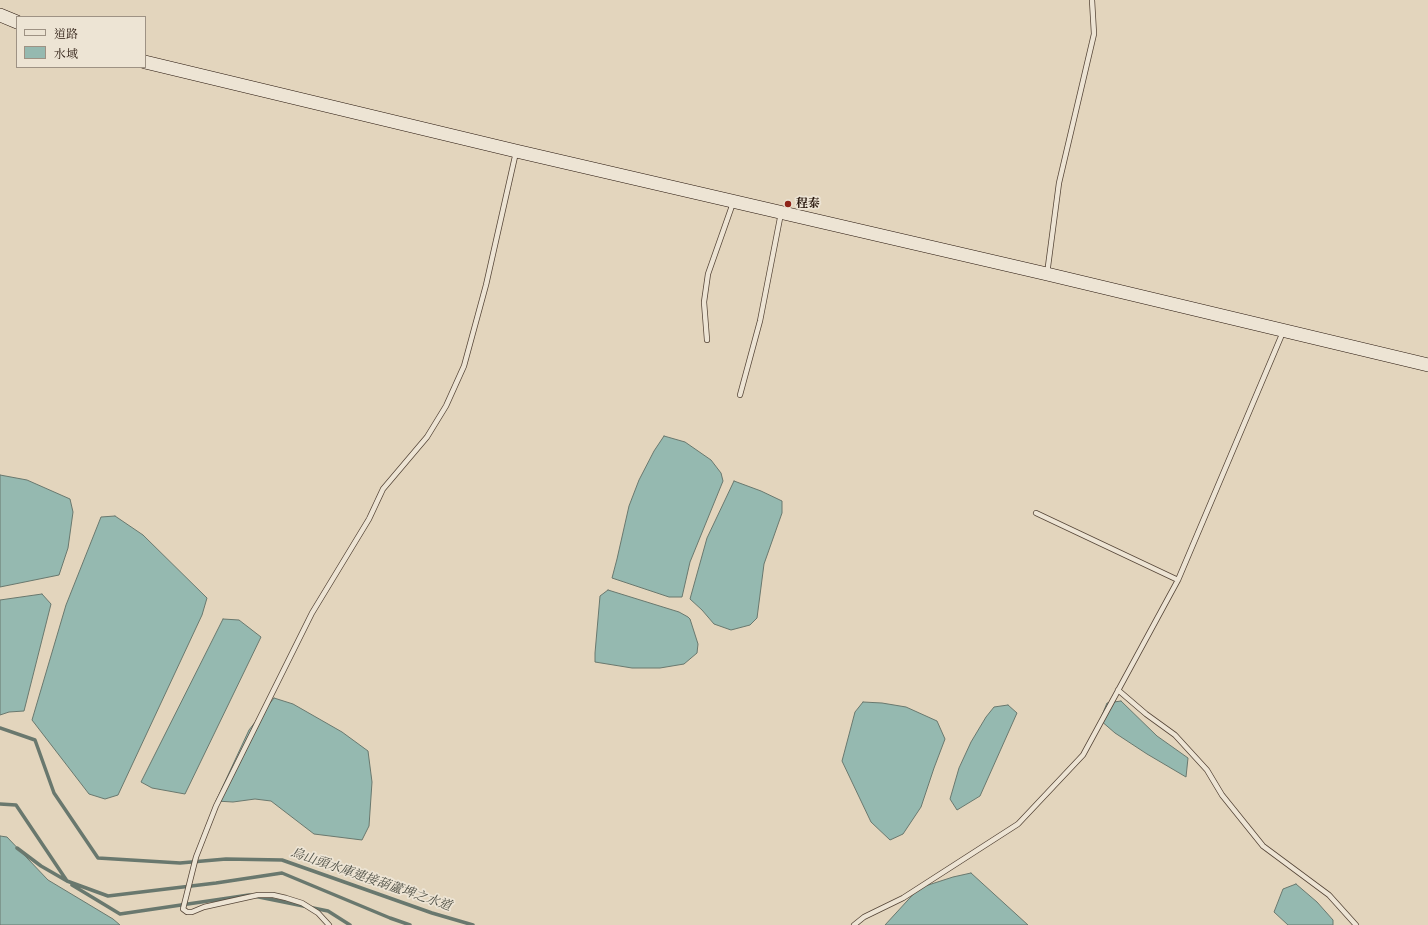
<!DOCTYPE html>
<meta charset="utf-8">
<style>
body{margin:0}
#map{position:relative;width:1428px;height:925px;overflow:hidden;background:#e3d5bd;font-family:"IM FELL Great Primer","Noto Serif TC",serif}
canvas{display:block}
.legend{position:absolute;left:16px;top:16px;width:130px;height:52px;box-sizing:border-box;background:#ede4d4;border:1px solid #9e9284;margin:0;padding:5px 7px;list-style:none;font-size:12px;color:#27160c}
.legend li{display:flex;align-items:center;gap:8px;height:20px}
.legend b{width:20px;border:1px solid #9e9284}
</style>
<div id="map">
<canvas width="1428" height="925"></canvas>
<ul class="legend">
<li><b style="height:5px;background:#ede4d4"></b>道路</li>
<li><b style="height:11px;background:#95b9b0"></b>水域</li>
</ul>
</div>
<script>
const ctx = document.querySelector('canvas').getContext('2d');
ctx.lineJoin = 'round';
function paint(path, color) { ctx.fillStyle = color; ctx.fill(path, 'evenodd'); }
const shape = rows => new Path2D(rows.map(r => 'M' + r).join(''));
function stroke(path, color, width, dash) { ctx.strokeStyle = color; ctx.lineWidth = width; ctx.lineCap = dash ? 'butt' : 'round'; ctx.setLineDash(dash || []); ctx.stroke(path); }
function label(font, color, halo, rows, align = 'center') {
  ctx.font = font + ' "IM FELL Great Primer","Noto Serif TC",serif'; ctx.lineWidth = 3.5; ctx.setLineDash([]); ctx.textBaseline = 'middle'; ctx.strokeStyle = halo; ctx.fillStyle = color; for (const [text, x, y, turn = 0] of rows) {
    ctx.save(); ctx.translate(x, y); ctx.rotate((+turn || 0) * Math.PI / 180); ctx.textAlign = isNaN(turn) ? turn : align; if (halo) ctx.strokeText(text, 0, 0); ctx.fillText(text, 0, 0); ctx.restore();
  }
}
const water = shape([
 [664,436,685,442,711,460,721,473,723,481,690,562,682,597,669,597,612,578,617,559,629,506,639,480,654,451,664,436],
 [0,475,27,480,70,499,73,512,68,548,59,575,0,587,0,475],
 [734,481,761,491,782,501,782,513,764,564,757,618,750,625,731,630,714,624,702,610,690,599,707,538,734,481],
 [115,516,143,535,207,598,202,615,118,795,105,799,89,794,32,720,66,605,101,517,115,516],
 [608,590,679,612,688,617,690,619,698,644,697,653,684,664,660,668,632,668,595,662,595,653,600,596,608,590],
 [42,594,51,604,24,711,9,712,0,715,0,600,42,594],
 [223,619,239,620,261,637,185,794,152,788,141,782,223,619],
 [274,698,293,704,342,732,368,751,372,782,369,826,362,840,314,834,271,801,255,799,233,802,216,801,249,730,274,698],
 [1121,701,1157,736,1188,758,1186,777,1147,754,1115,733,1100,720,1107,703,1121,701],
 [863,702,882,703,906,707,937,721,945,739,934,768,921,807,903,834,890,840,871,822,842,761,855,712,863,702],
 [1008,705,1017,713,980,796,957,810,950,799,959,768,971,742,986,717,994,707,1008,705],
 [0,836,7,837,48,880,113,919,120,925,0,925,0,836],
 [971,873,1028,925,885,925,919,888,953,877,971,873],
 [1296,884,1317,902,1333,920,1333,925,1288,925,1274,912,1283,889,1296,884]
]);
paint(water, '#95b9b0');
stroke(water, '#69786e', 1);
stroke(shape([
 [0,728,35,740,54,793,98,858,180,863,226,859,282,860,432,913,473,925],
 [0,804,16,805,67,881,108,896,216,883,282,873,390,918,410,925],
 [17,848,41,866,67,881],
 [72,885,120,914,249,895,328,911,350,925]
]), '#69786e', 3.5);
const lane = shape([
 [1047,274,1059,183,1094,34,1092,0],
 [707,340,704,302,708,274,733,203],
 [740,395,760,321,781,213],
 [1036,513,1178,580],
 [1118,690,1146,714,1175,735,1207,770,1222,795,1263,846,1329,895,1356,925],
 [329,925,318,913,302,903,286,898,273,895,258,895,204,907,192,912,187,912,183,909,196,857,216,806,312,613,369,519,383,489,427,437,446,406,464,366,486,285,516,152],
 [854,925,864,917,903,898,1018,824,1083,755,1178,580,1283,332]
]);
const secondary = shape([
 [0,15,17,22],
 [145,62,516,151,1047,274,1428,365]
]);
stroke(lane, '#564638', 6);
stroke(secondary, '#27160c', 14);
stroke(lane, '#ede4d4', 4.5);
stroke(secondary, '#ede4d4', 13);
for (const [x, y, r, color] of [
 [788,204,4,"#8f2418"]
]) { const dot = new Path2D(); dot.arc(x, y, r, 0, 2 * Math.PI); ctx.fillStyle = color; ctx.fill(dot); stroke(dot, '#ede4d4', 1.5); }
label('bold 12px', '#27160c', '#ede4d4', [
 ["程泰",796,204]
], 'left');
label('italic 13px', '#4e4f45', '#ede4d4', [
 ["烏山頭水庫連接葫蘆埤之水道",371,880,19]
]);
</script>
